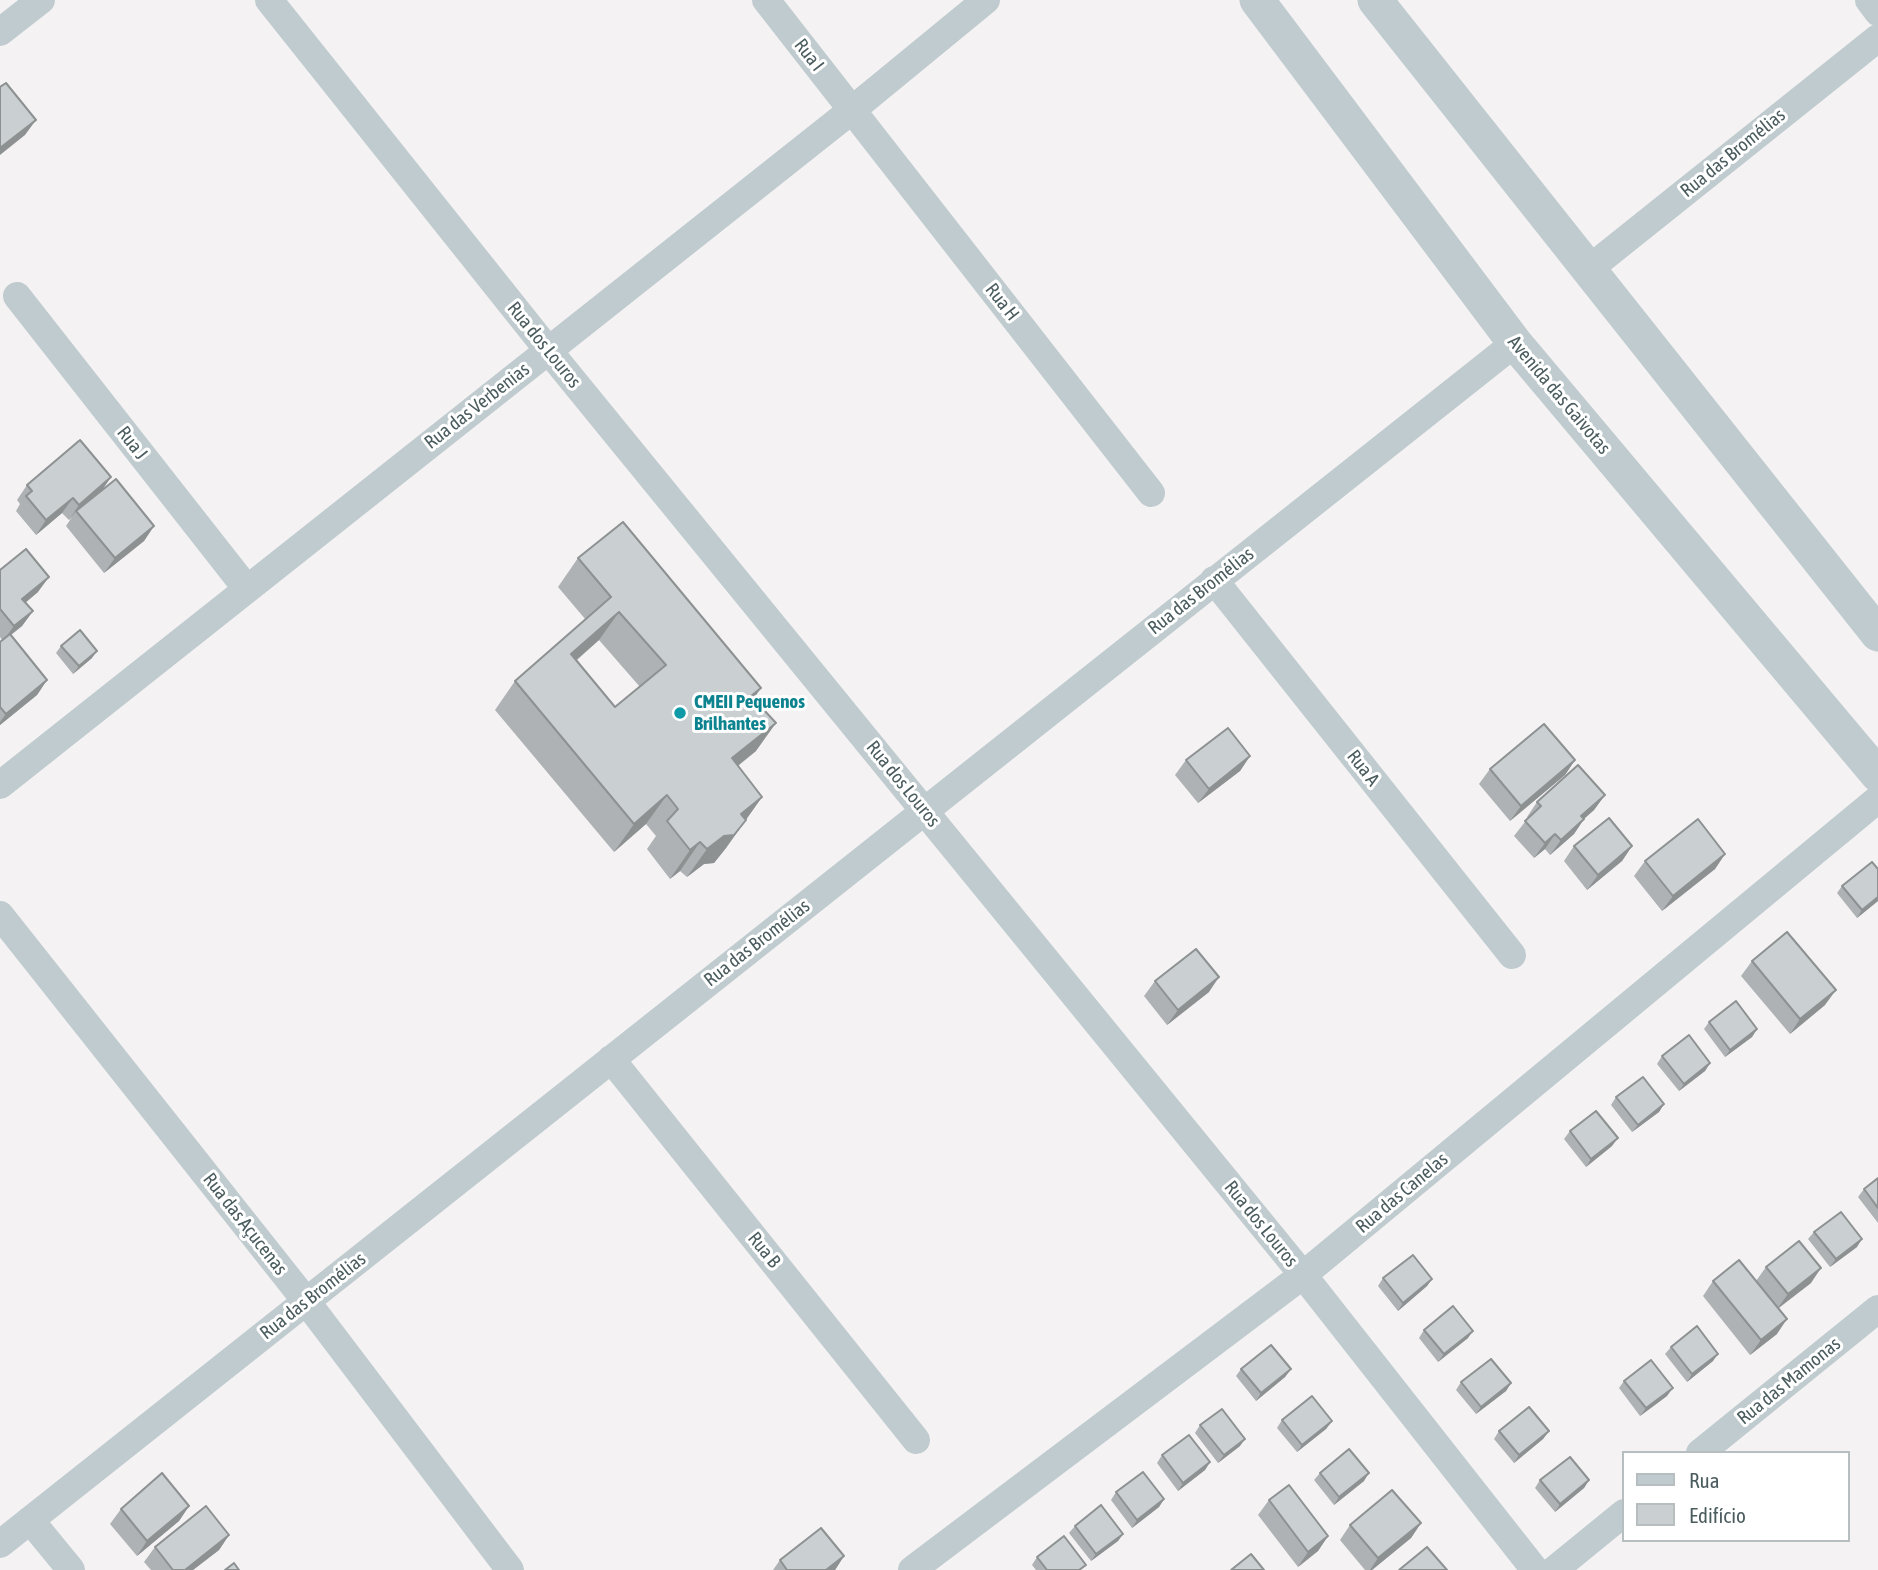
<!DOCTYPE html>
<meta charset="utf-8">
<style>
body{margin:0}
#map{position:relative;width:1878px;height:1570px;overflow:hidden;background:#f4f2f3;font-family:"Asap Condensed",sans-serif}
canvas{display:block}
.legend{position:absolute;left:1622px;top:1451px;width:228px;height:91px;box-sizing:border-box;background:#fff;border:2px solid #b7bebf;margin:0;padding:9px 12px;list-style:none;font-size:21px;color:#4b5c5f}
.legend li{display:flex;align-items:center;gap:14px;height:35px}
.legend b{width:35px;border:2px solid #b7bebf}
</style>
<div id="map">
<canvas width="1878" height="1570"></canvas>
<ul class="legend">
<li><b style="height:9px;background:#bfcbce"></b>Rua</li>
<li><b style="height:19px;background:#cacfd1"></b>Edifício</li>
</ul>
</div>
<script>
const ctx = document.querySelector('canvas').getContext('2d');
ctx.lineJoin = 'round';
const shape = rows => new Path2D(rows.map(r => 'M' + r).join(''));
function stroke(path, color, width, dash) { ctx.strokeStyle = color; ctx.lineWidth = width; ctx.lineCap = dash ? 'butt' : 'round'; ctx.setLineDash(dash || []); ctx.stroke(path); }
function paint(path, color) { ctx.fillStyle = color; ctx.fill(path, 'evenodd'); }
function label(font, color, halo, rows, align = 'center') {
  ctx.font = font + ' "Asap Condensed",sans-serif'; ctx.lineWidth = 6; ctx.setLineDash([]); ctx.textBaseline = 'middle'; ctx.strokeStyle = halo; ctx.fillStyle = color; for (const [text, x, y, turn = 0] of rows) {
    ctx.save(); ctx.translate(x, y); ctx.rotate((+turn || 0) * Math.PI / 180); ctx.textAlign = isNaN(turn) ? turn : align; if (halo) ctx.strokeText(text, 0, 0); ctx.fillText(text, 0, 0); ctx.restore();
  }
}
stroke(shape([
 [269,0,548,350,1303,1275,1535,1570],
 [766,0,1151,493],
 [1869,0,1878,12],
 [0,32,41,0],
 [1589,269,1878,38],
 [17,296,247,589],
 [1214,580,1512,955],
 [0,785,852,110,986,0],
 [0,915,306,1301,510,1570],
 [611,1059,916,1440],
 [1700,1453,1878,1309],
 [30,1520,71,1570],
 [0,1544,1515,343],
 [912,1570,1303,1275,1878,799],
 [1554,1570,1624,1513]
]), '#bfcbce', 28);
stroke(shape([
 [1257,0,1515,343,1878,775],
 [1375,0,1878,634]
]), '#bfcbce', 35);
paint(shape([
 [27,485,102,490,154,526,144,541,104,573,66,526,72,517,69,520,62,513,36,535,16,511,20,504,17,500],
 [578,558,753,699,756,751,738,766,762,797,726,848,714,863,704,864,687,877,680,871,670,879,647,849,656,836,646,824,614,852,495,710,515,681,586,620,558,587],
 [599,640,640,687,615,707,577,660],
 [0,570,38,592,26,602,33,611,22,626,11,635,47,680,37,695,0,725,0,642,2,640,0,637],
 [61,646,92,658,73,674,56,653],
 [1250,756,1240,771,1198,803,1175,775,1186,760],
 [1575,760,1565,775,1510,821,1479,784,1490,769],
 [1605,795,1594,810,1584,819,1574,834,1550,855,1545,849,1534,858,1514,836,1528,818,1527,817,1537,802],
 [1574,846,1632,846,1622,861,1587,890,1564,861],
 [1725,854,1715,869,1662,911,1634,876,1645,861],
 [1842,886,1878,901,1857,918,1837,893],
 [1752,961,1825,1005,1790,1034,1741,976],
 [1155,981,1209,992,1167,1025,1144,996],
 [1709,1022,1757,1029,1752,1037,1725,1057,1704,1029],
 [1662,1056,1710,1063,1705,1071,1679,1091,1657,1064],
 [1616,1097,1664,1104,1659,1112,1632,1132,1611,1105],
 [1570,1131,1612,1146,1586,1167,1564,1139],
 [1878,1178,1878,1223,1858,1197,1864,1189],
 [1814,1232,1857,1247,1830,1267,1808,1239],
 [1766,1267,1811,1283,1779,1308,1777,1334,1750,1355,1703,1296,1713,1281,1756,1281],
 [1383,1278,1432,1279,1427,1286,1398,1311,1378,1286],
 [1424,1330,1468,1338,1438,1362,1419,1338],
 [1671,1347,1713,1361,1687,1382,1665,1354],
 [1241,1369,1291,1369,1285,1377,1256,1401,1236,1376],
 [1624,1381,1667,1396,1640,1416,1619,1388],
 [1461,1382,1511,1383,1506,1391,1476,1414,1456,1390],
 [1282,1420,1332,1421,1326,1429,1297,1452,1277,1428],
 [1200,1425,1240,1446,1218,1463,1195,1433],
 [1499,1431,1549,1431,1543,1439,1514,1463,1494,1439],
 [1162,1455,1210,1462,1205,1470,1178,1491,1157,1463],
 [1320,1473,1364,1481,1334,1505,1314,1480],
 [1540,1480,1589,1480,1584,1488,1555,1512,1535,1488],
 [1116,1492,1164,1499,1159,1507,1132,1528,1111,1500],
 [1269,1500,1328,1536,1318,1551,1298,1567,1258,1515],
 [189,1506,179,1521,137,1556,110,1524,121,1509],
 [1421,1523,1411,1538,1372,1570,1365,1570,1340,1540,1350,1525],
 [1075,1526,1123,1534,1118,1541,1091,1561,1069,1533],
 [229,1535,219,1550,193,1570,151,1570,144,1562,155,1547],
 [844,1556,835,1570,773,1570,780,1560],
 [1037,1557,1082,1570,1036,1570,1032,1565]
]), '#aeb2b4');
paint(shape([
 [36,120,25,135,0,155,0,148],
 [111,477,101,492,76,511,69,520,79,505],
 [73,498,62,513,36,535,46,520],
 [154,526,144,541,104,573,115,558],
 [49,577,38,592,12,614,22,599],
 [33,611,22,626,3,641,14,626],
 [619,612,599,640,551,682,571,654],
 [97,651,92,658,73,674,79,666],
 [47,680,37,695,0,725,0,722,6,714],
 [761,688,741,717,751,696],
 [776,723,756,751,712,786,732,758],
 [1250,756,1240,771,1198,803,1209,789],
 [1575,760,1565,775,1510,821,1521,806],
 [667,795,646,824,614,852,634,824],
 [1605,795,1594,810,1570,831,1581,816],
 [762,797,726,848,714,863,704,864,687,877,707,849,741,814],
 [1584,819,1574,834,1550,855,1561,840],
 [1555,834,1545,849,1534,858,1545,843],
 [700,842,680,871,670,879,690,850],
 [1632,846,1622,861,1587,890,1598,875],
 [1725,854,1715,869,1662,911,1673,896],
 [1878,897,1878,901,1857,918,1862,910],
 [1219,977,1209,992,1167,1025,1178,1010],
 [1836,990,1825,1005,1790,1034,1800,1019],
 [1757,1029,1752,1037,1725,1057,1730,1050],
 [1710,1063,1705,1071,1679,1091,1684,1084],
 [1664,1104,1659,1112,1632,1132,1638,1125],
 [1618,1138,1612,1146,1586,1167,1591,1159],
 [1862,1239,1857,1247,1830,1267,1836,1259],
 [1821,1268,1811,1283,1777,1309,1788,1294],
 [1432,1279,1427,1286,1398,1311,1403,1303],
 [1787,1319,1777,1334,1750,1355,1761,1340],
 [1473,1331,1468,1338,1438,1362,1444,1354],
 [1718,1354,1713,1361,1687,1382,1692,1374],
 [1291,1369,1285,1377,1256,1401,1261,1393],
 [1511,1383,1506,1391,1476,1414,1481,1407],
 [1673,1388,1667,1396,1640,1416,1646,1408],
 [1332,1421,1326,1429,1297,1452,1302,1445],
 [1549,1431,1543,1439,1514,1463,1519,1455],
 [1245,1439,1240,1446,1218,1463,1224,1455],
 [1210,1462,1205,1470,1178,1491,1183,1483],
 [1369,1473,1364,1481,1334,1505,1339,1497],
 [1589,1480,1584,1488,1555,1512,1560,1504],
 [1164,1499,1159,1507,1132,1528,1137,1520],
 [189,1506,179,1521,137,1556,147,1541],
 [1421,1523,1411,1538,1372,1570,1370,1570,1378,1558],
 [1123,1534,1118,1541,1091,1561,1096,1554],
 [229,1535,219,1550,193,1570,185,1570],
 [1328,1536,1318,1551,1298,1567,1308,1552],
 [844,1556,835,1570,826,1570]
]), '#8d9192');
const building = shape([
 [6,83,36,120,0,148,0,87,6,83],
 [80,440,111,477,79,505,73,498,46,520,26,496,32,491,27,485,80,440],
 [116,479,154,526,115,558,76,511,116,479],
 [623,522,761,688,751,696,776,723,732,758,762,797,741,814,746,820,734,835,724,836,707,849,700,842,690,850,667,821,678,809,667,795,634,824,515,681,611,597,578,558,623,522],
 [619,612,666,665,615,707,571,654,619,612],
 [26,549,49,577,22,599,33,611,14,626,0,609,0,570,26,549],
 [80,630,97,651,79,666,61,646,80,630],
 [10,634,47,680,6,714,0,707,0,642,10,634],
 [1544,724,1575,760,1521,806,1490,769,1544,724],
 [1228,728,1250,756,1209,789,1186,760,1228,728],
 [1578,765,1605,795,1581,816,1584,819,1561,840,1555,834,1545,843,1525,821,1541,806,1537,802,1578,765],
 [1609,818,1632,846,1598,875,1574,846,1609,818],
 [1698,819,1725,854,1673,896,1645,861,1698,819],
 [1872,862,1878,869,1878,897,1862,910,1842,886,1872,862],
 [1787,932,1836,990,1800,1019,1752,961,1787,932],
 [1196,949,1219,977,1178,1010,1155,981,1196,949],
 [1736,1001,1757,1029,1730,1050,1709,1022,1736,1001],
 [1689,1035,1710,1063,1684,1084,1662,1056,1689,1035],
 [1643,1077,1664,1104,1638,1125,1616,1097,1643,1077],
 [1596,1111,1618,1138,1591,1159,1570,1131,1596,1111],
 [1878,1178,1878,1208,1864,1189,1878,1178],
 [1841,1212,1862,1239,1836,1259,1814,1232,1841,1212],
 [1799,1241,1821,1268,1788,1294,1766,1267,1799,1241],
 [1413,1255,1432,1279,1403,1303,1383,1278,1413,1255],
 [1739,1260,1787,1319,1761,1340,1713,1281,1739,1260],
 [1453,1306,1473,1331,1444,1354,1424,1330,1453,1306],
 [1697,1326,1718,1354,1692,1374,1671,1347,1697,1326],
 [1271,1345,1291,1369,1261,1393,1241,1369,1271,1345],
 [1491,1359,1511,1383,1481,1407,1461,1382,1491,1359],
 [1651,1360,1673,1388,1646,1408,1624,1381,1651,1360],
 [1312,1396,1332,1421,1302,1445,1282,1420,1312,1396],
 [1529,1407,1549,1431,1519,1455,1499,1431,1529,1407],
 [1222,1409,1245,1439,1224,1455,1200,1425,1222,1409],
 [1189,1435,1210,1462,1183,1483,1162,1455,1189,1435],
 [1349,1449,1369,1473,1339,1497,1320,1473,1349,1449],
 [1570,1457,1589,1480,1560,1504,1540,1480,1570,1457],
 [1143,1472,1164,1499,1137,1520,1116,1492,1143,1472],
 [162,1473,189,1506,147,1541,121,1509,162,1473],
 [1289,1485,1328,1536,1308,1552,1269,1500,1289,1485],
 [1392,1490,1421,1523,1378,1558,1350,1525,1392,1490],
 [1101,1505,1123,1534,1096,1554,1075,1526,1101,1505],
 [206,1506,229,1535,185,1570,173,1570,155,1547,206,1506],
 [821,1528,844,1556,826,1570,787,1570,780,1560,821,1528],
 [1064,1536,1086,1565,1079,1570,1047,1570,1037,1557,1064,1536],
 [1427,1547,1447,1570,1399,1570,1427,1547],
 [1251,1554,1264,1570,1231,1570,1251,1554],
 [234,1563,239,1570,225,1570,234,1563]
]);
paint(building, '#cacfd1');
stroke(building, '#8d9192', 2);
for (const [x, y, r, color] of [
 [680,713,7,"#0f9aa8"]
]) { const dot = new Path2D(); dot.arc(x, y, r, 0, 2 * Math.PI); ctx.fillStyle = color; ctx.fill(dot); stroke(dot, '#fff', 2.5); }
label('19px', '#4b5c5f', '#fff', [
 ["Rua I",809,55,52],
 ["Rua das Bromélias",1733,153,-39],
 ["Rua H",1002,302,52],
 ["Rua dos Louros",544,345,51],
 ["Avenida das Gaivotas",1559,395,50],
 ["Rua das Verbenias",477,406,-38],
 ["Rua J",132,443,52],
 ["Rua das Bromélias",1201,591,-38],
 ["Rua A",1363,768,52],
 ["Rua dos Louros",903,784,51],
 ["Rua das Bromélias",757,943,-38],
 ["Rua das Canelas",1402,1193,-40],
 ["Rua das Açucenas",245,1224,52],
 ["Rua dos Louros",1261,1224,51],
 ["Rua B",764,1250,51],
 ["Rua das Bromélias",313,1296,-38],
 ["Rua das Mamonas",1789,1381,-39]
]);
label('bold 19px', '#0d838f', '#fff', [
 ["CMEII Pequenos",694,702],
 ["Brilhantes",694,724]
], 'left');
</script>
